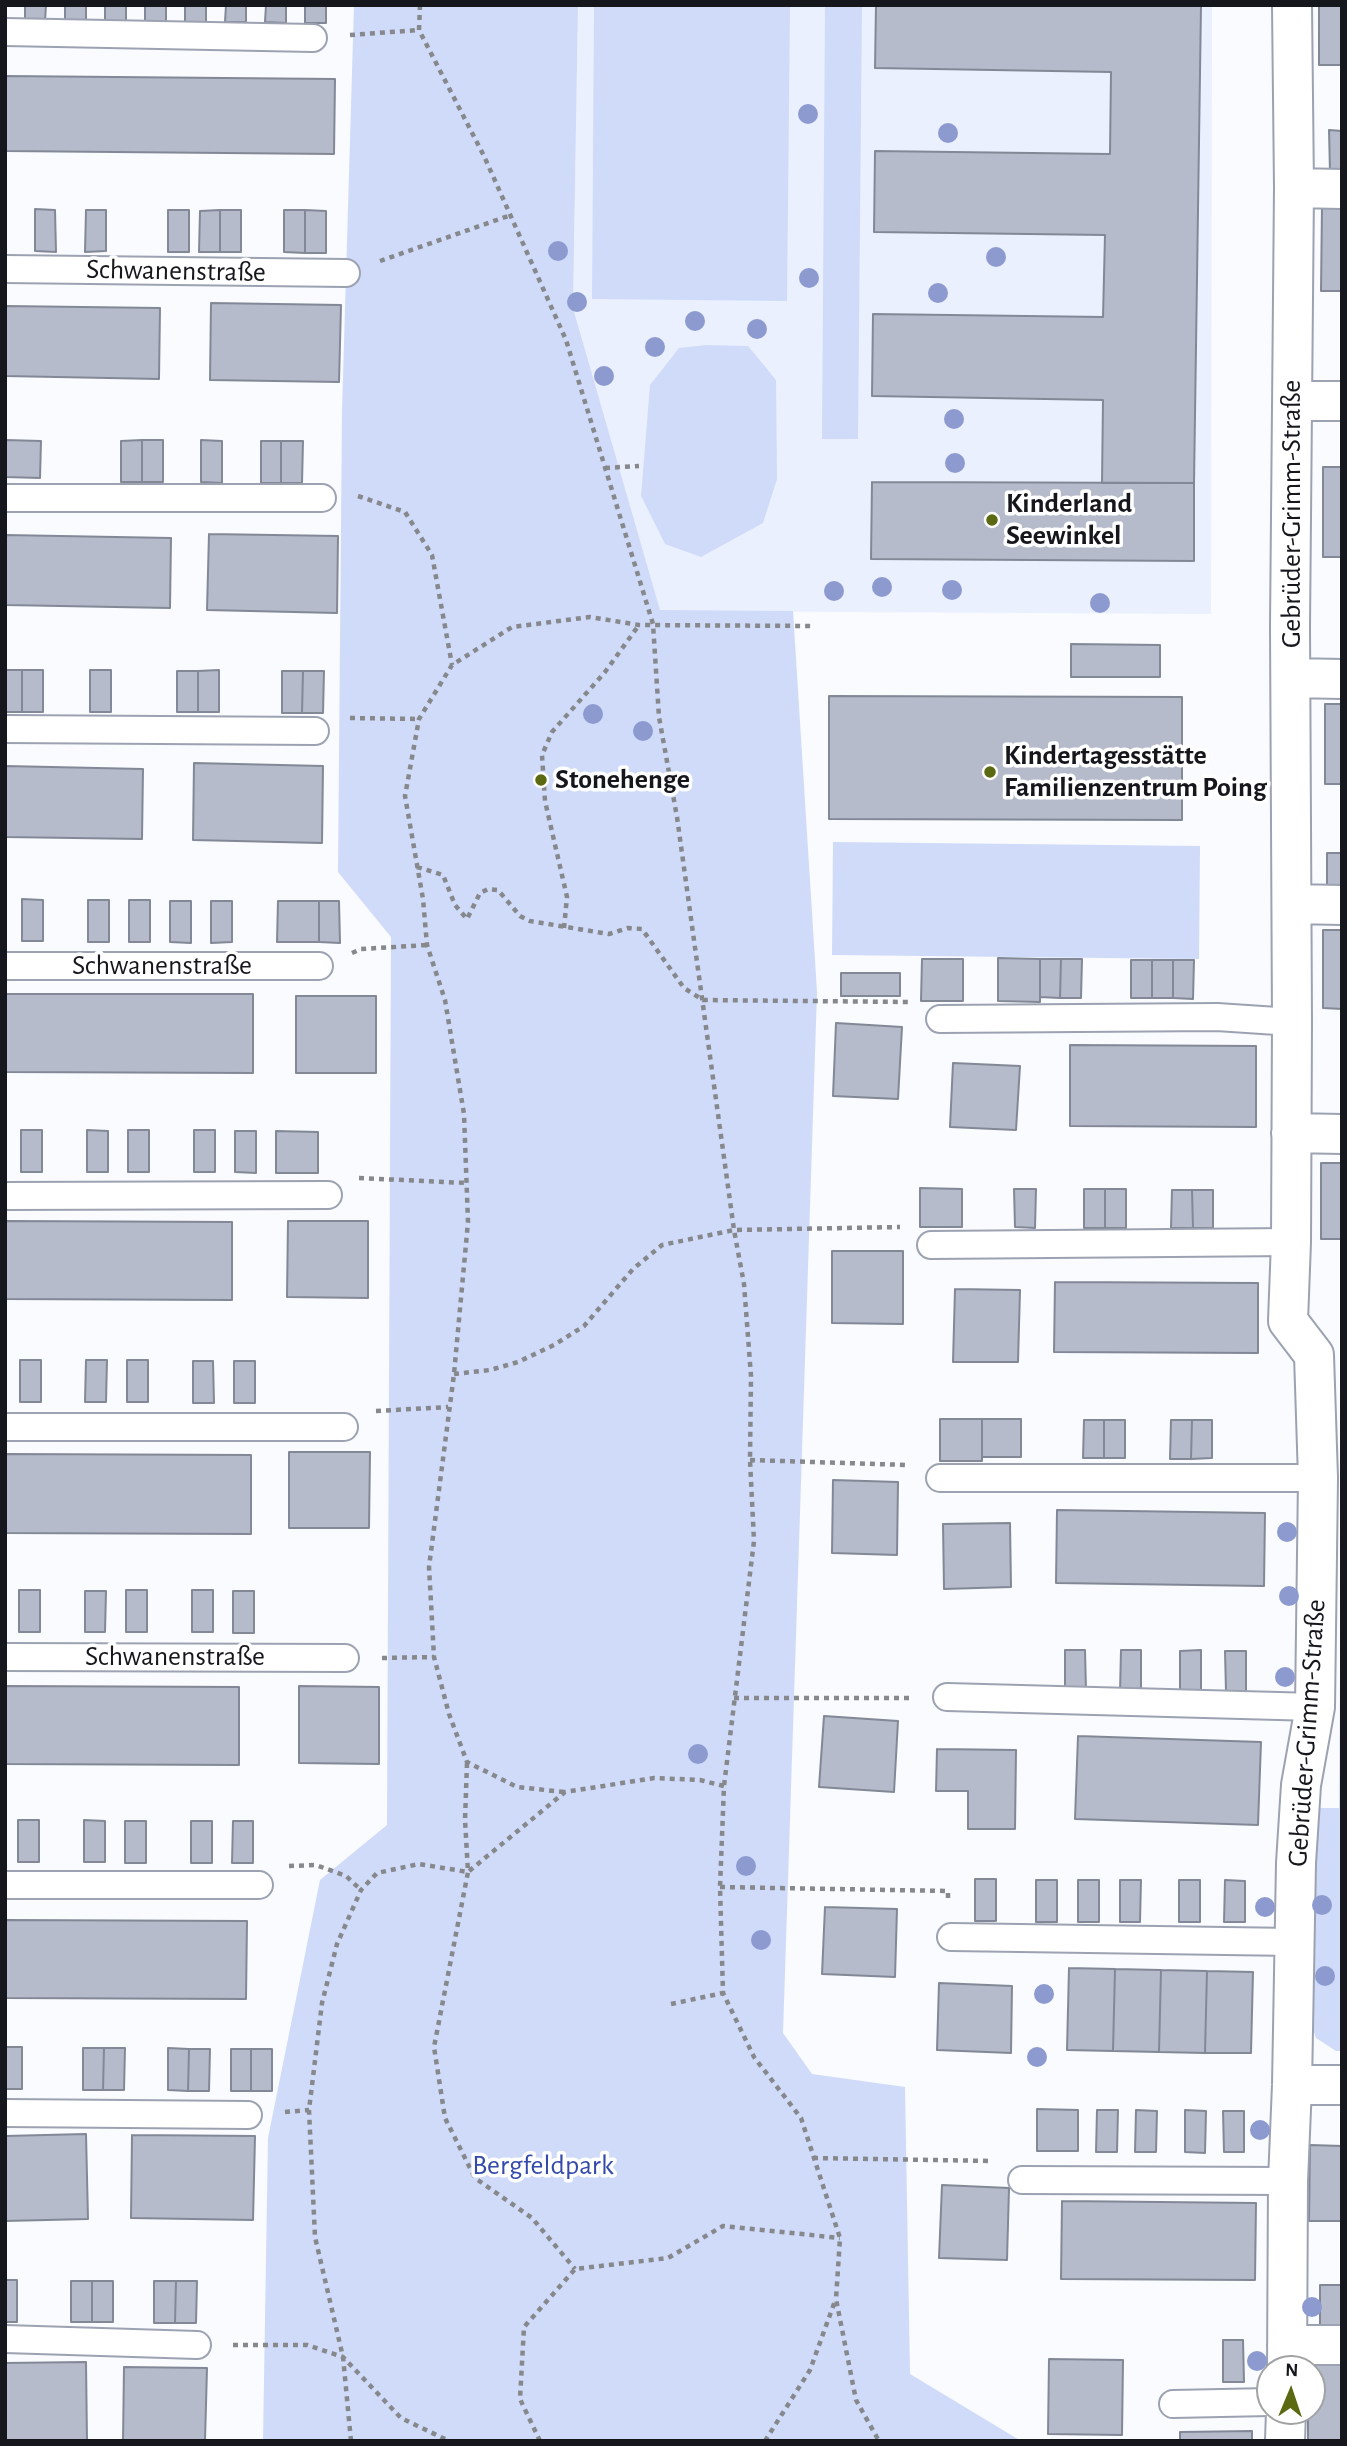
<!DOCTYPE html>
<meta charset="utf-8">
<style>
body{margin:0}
#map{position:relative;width:1347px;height:2446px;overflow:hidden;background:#f9fbfe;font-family:"Alegreya Sans",sans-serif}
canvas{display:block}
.frame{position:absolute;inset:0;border:7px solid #15171c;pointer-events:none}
.north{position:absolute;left:1256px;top:2355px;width:70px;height:70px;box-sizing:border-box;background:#fff;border:2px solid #a1a2a4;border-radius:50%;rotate:2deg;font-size:19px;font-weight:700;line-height:28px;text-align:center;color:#15171c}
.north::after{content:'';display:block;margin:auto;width:24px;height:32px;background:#5b6912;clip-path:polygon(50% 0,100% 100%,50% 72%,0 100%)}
</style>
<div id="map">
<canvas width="1347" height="2446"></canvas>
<div class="frame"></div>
<div class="north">N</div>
</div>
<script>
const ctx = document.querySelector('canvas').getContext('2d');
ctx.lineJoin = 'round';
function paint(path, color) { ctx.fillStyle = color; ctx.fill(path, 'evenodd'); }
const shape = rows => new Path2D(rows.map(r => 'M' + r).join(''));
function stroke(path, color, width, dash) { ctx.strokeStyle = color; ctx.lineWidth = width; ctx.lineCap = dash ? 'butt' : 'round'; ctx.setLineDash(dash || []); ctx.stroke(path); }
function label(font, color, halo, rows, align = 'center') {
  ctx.font = font + ' "Alegreya Sans",sans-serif'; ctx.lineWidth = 7; ctx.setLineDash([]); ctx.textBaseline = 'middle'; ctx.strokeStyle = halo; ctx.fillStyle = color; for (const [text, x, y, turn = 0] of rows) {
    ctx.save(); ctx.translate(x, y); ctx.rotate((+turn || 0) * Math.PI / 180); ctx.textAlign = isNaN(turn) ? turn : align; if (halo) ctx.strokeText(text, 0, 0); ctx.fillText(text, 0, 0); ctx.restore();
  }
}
paint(shape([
 [578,5,1212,5,1211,614,660,611,573,308]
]), '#ebf0fe');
paint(shape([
 [354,5,578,5,573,308,660,610,793,611,817,992,783,2033,812,2074,905,2087,910,2374,1021,2441,263,2441,268,2138,320,1880,387,1825,391,937,338,872,342,411],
 [594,5,790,5,787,301,592,299],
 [825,5,862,5,858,439,822,439],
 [706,345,748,346,776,380,777,479,763,523,701,557,665,544,641,496,650,385,679,348],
 [833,842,1200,846,1199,959,832,955],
 [1342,1398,1342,2051,1336,2051,1316,2038,1311,2024,1311,1808,1339,1808]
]), '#cfdbf9');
const building = shape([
 [25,5,46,5,45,21,25,21,25,5],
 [65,5,86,5,86,22,65,21,65,5],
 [105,5,126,5,126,22,105,22,105,5],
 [145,5,166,5,166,22,145,22,145,5],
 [185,5,206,5,206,22,185,22,185,5],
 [226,5,246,5,246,22,225,22,226,5],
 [266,5,286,5,286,23,265,22,266,5],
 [305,5,326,5,326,23,305,23,305,5],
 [876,5,1201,5,1194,483,1102,483,1103,400,872,396,873,314,1103,317,1105,235,874,232,875,151,1110,154,1111,72,875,68,876,5],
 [1319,5,1342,5,1342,65,1319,65,1319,5],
 [5,76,335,79,334,154,5,151,5,76],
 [1329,130,1342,131,1342,172,1330,172,1329,130],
 [1322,206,1342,207,1342,291,1321,291,1322,206],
 [35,209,55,210,56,252,35,251,35,209],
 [86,210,106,210,106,251,85,252,86,210],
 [168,210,189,210,189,252,168,252,168,210],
 [220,210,220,252,199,252,200,211,220,210],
 [220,210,241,210,241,252,220,252,220,210],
 [284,210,305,210,305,253,284,252,284,210],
 [305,210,326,211,326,253,305,253,305,210],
 [211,303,341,305,339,382,210,380,211,303],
 [5,306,160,308,159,379,5,376,5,306],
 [5,440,41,441,40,478,5,477,5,440],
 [142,440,163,440,163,482,142,482,142,440],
 [142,440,142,482,121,482,121,441,142,440],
 [201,440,222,441,222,483,201,482,201,440],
 [261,441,281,441,281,483,261,483,261,441],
 [281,441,303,441,302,483,281,483,281,441],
 [1323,467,1342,467,1342,557,1323,557,1323,467],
 [872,482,1194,483,1194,561,871,559,872,482],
 [209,534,338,536,337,613,207,610,209,534],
 [5,535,171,538,170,608,5,605,5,535],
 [1071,644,1160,645,1160,677,1071,677,1071,644],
 [5,670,22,670,22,712,5,712,5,670],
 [22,670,43,670,43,712,22,712,22,670],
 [90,670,111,670,111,712,90,712,90,670],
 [219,670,219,712,198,712,198,671,219,670],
 [177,671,198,671,198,712,177,712,177,671],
 [282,671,303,671,302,713,282,713,282,671],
 [303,671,324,671,323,713,302,713,303,671],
 [829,696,1182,697,1182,820,829,819,829,696],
 [1325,704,1342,704,1342,784,1325,784,1325,704],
 [194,763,323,766,322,843,193,840,194,763],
 [5,766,143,769,142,839,5,837,5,766],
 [1327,853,1342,853,1342,891,1327,891,1327,853],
 [22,899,43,900,43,941,22,941,22,899],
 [88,900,109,900,109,942,88,942,88,900],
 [129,900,150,900,150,942,129,942,129,900],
 [170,901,191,901,191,943,170,942,170,901],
 [211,901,232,901,232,942,211,943,211,901],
 [278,901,319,901,319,942,277,942,278,901],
 [319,901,339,901,340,943,319,942,319,901],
 [1323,930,1342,930,1342,1009,1323,1008,1323,930],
 [998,958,1040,959,1040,1002,998,1001,998,958],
 [922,959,963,959,963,1001,921,1001,922,959],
 [1040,959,1061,959,1060,998,1040,997,1040,959],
 [1061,959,1082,959,1081,998,1060,998,1061,959],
 [1131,960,1152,960,1152,998,1131,998,1131,960],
 [1152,960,1173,960,1173,998,1152,998,1152,960],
 [1173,960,1194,960,1193,999,1173,998,1173,960],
 [841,973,900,973,900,996,841,996,841,973],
 [5,994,253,994,253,1073,5,1072,5,994],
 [296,996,376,996,376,1073,296,1073,296,996],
 [836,1023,902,1027,898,1099,833,1096,836,1023],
 [1070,1045,1256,1046,1256,1127,1070,1126,1070,1045],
 [953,1063,1020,1066,1016,1130,950,1127,953,1063],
 [21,1130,42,1130,42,1172,21,1172,21,1130],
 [87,1130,108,1131,108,1172,87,1172,87,1130],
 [128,1130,149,1130,149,1172,128,1172,128,1130],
 [194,1130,215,1130,215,1172,194,1172,194,1130],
 [235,1131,256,1131,256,1173,235,1172,235,1131],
 [276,1131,318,1132,318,1173,276,1173,276,1131],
 [1321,1163,1342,1163,1342,1239,1321,1239,1321,1163],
 [920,1188,962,1189,962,1227,920,1227,920,1188],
 [1014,1189,1036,1189,1035,1228,1015,1227,1014,1189],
 [1084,1189,1105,1189,1105,1228,1084,1228,1084,1189],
 [1105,1189,1126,1189,1126,1228,1105,1228,1105,1189],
 [1172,1190,1192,1190,1193,1228,1171,1228,1172,1190],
 [1192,1190,1213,1190,1213,1228,1193,1228,1192,1190],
 [5,1221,232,1222,232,1300,5,1299,5,1221],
 [288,1221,368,1221,368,1298,287,1297,288,1221],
 [832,1251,903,1251,903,1324,832,1323,832,1251],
 [1055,1282,1258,1283,1258,1353,1054,1352,1055,1282],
 [955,1289,1020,1290,1018,1362,953,1362,955,1289],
 [20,1360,41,1360,41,1402,20,1402,20,1360],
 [86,1360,107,1360,106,1402,85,1402,86,1360],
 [127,1360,148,1360,148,1402,127,1402,127,1360],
 [193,1361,213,1361,214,1403,193,1403,193,1361],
 [234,1361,255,1361,255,1403,234,1403,234,1361],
 [940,1419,982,1419,982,1461,940,1461,940,1419],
 [982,1419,1021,1419,1021,1457,982,1457,982,1419],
 [1084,1420,1104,1420,1104,1458,1083,1458,1084,1420],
 [1104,1420,1125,1420,1125,1458,1104,1458,1104,1420],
 [1171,1420,1192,1420,1191,1459,1170,1459,1171,1420],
 [1192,1420,1212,1420,1212,1458,1191,1459,1192,1420],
 [289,1452,370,1452,369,1528,289,1528,289,1452],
 [5,1454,251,1455,251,1534,5,1533,5,1454],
 [833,1480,898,1482,897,1555,832,1553,833,1480],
 [1057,1510,1265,1513,1264,1586,1056,1583,1057,1510],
 [1010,1523,1011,1587,944,1589,943,1524,1010,1523],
 [19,1590,40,1590,40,1632,19,1632,19,1590],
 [126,1590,147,1590,147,1632,126,1632,126,1590],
 [192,1590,213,1590,213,1632,192,1632,192,1590],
 [85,1591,106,1591,105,1632,85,1632,85,1591],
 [233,1591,254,1591,254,1633,233,1633,233,1591],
 [1065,1650,1085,1650,1086,1691,1065,1692,1065,1650],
 [1121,1650,1141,1650,1141,1692,1120,1692,1121,1650],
 [1201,1650,1201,1692,1180,1692,1180,1651,1201,1650],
 [1225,1651,1246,1651,1246,1692,1226,1692,1225,1651],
 [5,1686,239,1687,239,1765,5,1764,5,1686],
 [299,1686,379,1687,379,1764,299,1763,299,1686],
 [824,1716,898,1721,894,1792,819,1787,824,1716],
 [1078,1736,1261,1742,1258,1825,1075,1819,1078,1736],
 [937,1749,1016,1750,1015,1829,968,1829,968,1791,936,1791,937,1749],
 [18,1820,39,1820,39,1862,18,1862,18,1820],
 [84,1820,105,1821,105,1862,84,1862,84,1820],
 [125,1821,146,1821,146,1863,125,1863,125,1821],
 [191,1821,212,1821,212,1863,191,1863,191,1821],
 [233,1821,253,1821,253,1863,232,1863,233,1821],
 [975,1879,996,1879,996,1921,975,1921,975,1879],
 [1036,1880,1057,1880,1057,1922,1036,1922,1036,1880],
 [1078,1880,1099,1880,1099,1922,1078,1922,1078,1880],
 [1120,1880,1141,1880,1140,1922,1120,1922,1120,1880],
 [1179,1880,1200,1880,1200,1922,1179,1922,1179,1880],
 [1225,1880,1245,1881,1245,1922,1224,1922,1225,1880],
 [825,1907,897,1909,895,1977,822,1974,825,1907],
 [5,1920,247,1921,246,1999,5,1998,5,1920],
 [1069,1968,1115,1969,1113,2051,1067,2050,1069,1968],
 [1115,1969,1161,1970,1159,2052,1113,2051,1115,1969],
 [1161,1970,1207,1971,1205,2053,1159,2052,1161,1970],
 [1207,1971,1253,1972,1251,2053,1205,2053,1207,1971],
 [939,1983,1012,1986,1011,2053,937,2050,939,1983],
 [5,2047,22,2047,22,2089,5,2089,5,2047],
 [83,2048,104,2048,103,2090,83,2090,83,2048],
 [104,2048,125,2048,124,2090,103,2090,104,2048],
 [168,2048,189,2049,188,2091,168,2090,168,2048],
 [189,2049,210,2049,209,2091,188,2091,189,2049],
 [231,2049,251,2049,251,2091,231,2091,231,2049],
 [251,2049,272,2049,272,2091,251,2091,251,2049],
 [1037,2109,1078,2110,1078,2151,1037,2151,1037,2109],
 [1097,2110,1118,2110,1117,2152,1096,2152,1097,2110],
 [1136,2110,1157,2111,1156,2152,1135,2152,1136,2110],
 [1185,2110,1206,2111,1205,2153,1185,2152,1185,2110],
 [1223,2111,1244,2111,1244,2152,1224,2152,1223,2111],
 [86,2134,88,2219,5,2221,5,2136,86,2134],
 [132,2135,255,2136,253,2220,131,2218,132,2135],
 [1310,2145,1342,2146,1342,2221,1309,2221,1310,2145],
 [942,2185,1009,2188,1007,2260,939,2258,942,2185],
 [1062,2201,1256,2203,1255,2280,1061,2279,1062,2201],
 [5,2280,17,2280,17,2322,5,2322,5,2280],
 [71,2281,92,2281,92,2322,71,2322,71,2281],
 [92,2281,113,2281,113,2322,92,2322,92,2281],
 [154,2281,176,2281,175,2323,154,2323,154,2281],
 [176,2281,197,2281,196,2323,175,2323,176,2281],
 [1320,2285,1342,2285,1342,2327,1320,2327,1320,2285],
 [1223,2340,1243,2340,1244,2382,1223,2382,1223,2340],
 [1049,2359,1123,2360,1122,2435,1048,2434,1049,2359],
 [86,2362,87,2441,5,2441,5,2363,86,2362],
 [1309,2364,1342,2364,1342,2441,1308,2441,1308,2411,1312,2411,1312,2369,1308,2369,1309,2364],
 [124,2367,207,2368,205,2441,123,2441,124,2367],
 [1252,2431,1252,2441,1180,2441,1180,2432,1252,2431]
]);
paint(building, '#b5bbca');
stroke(building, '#828896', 2);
const service = shape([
 [5,32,313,38],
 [5,269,346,273],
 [5,498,322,498],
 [5,729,315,731],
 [5,966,319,966],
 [940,1019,1217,1017,1292,1022],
 [5,1196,328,1195],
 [931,1245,1291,1242],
 [5,1427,344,1427],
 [940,1478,1318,1478],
 [5,1657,345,1658],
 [947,1697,1315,1707],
 [5,1885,259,1885],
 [951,1937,1294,1942],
 [5,2113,248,2115],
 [1022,2180,1288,2181],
 [5,2339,197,2345],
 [1173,2404,1270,2402]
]);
const minor = shape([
 [1294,188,1342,189],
 [1293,401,1342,401],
 [1292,678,1342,679],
 [1292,904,1342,905],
 [1291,1133,1342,1134],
 [1292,2085,1342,2085],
 [1287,2345,1342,2345],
 [1287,2369,1288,2181,1292,2085,1296,1863,1301,1785,1315,1707,1318,1478,1314,1355,1288,1321,1291,1242,1292,1022,1290,626,1294,188,1292,5],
 [1285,2441,1286,2411]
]);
stroke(service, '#9ca2b1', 30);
stroke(minor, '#9ca2b1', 42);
stroke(shape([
 [420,5,419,30,484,156,566,340,653,624,659,717,677,817,734,1230,744,1284,751,1376,750,1460,754,1541,724,1786],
 [350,35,419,30],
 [380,261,511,215],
 [605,468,639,466],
 [358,496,405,512,432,555,452,665],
 [350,718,419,719],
 [417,867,443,875,455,905,467,919,480,893,488,889,498,890,520,916,530,921,609,934,628,928,642,929,684,988,703,1000,908,1002],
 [564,928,567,897,545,801,542,755,552,732,605,672,639,625],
 [352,953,361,949,427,945],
 [359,1178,467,1183],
 [454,1374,490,1370,518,1362,554,1345,584,1326,633,1269,662,1245,734,1230,900,1227],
 [376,1411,448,1407],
 [750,1460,907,1465],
 [382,1658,434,1657],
 [734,1698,912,1698],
 [467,1763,465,1820,468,1872,434,2047,445,2118,475,2178,532,2218,575,2269],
 [564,1792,517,1787,467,1762,449,1714,434,1657,429,1567,454,1374,468,1222,464,1114,445,1000,427,945,423,899,405,796,419,719,452,665,512,627,590,617,639,625,815,626],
 [289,1866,316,1865,346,1876,361,1890],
 [720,1887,948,1891,948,1900],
 [671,2004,723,1993],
 [285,2112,309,2110],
 [813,2158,991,2161],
 [233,2345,307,2345,343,2357,401,2418,449,2441],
 [351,2441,343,2357,315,2237,309,2110,322,2003,337,1944,361,1890,377,1873,419,1864,468,1872,565,1792,654,1778,700,1780,724,1786,720,1887,723,1993,754,2057,801,2118,840,2238,836,2299,856,2400,879,2441],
 [540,2441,520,2399,524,2327,575,2269,668,2258,723,2226,840,2238],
 [765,2441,810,2370,835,2301]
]), '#86888c', 4.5, [5, 5]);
stroke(service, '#fff', 26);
stroke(minor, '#fff', 38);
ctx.fillStyle = '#8c9ad0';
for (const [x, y] of [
 [808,114],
 [948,133],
 [558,251],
 [996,257],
 [809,278],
 [938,293],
 [577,302],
 [695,321],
 [757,329],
 [655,347],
 [604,376],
 [954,419],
 [955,463],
 [882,587],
 [952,590],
 [834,591],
 [1100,603],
 [593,714],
 [643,731],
 [1287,1532],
 [1289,1596],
 [1285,1677],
 [698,1754],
 [746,1866],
 [1322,1905],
 [1265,1907],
 [761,1940],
 [1325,1976],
 [1044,1994],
 [1037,2057],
 [1260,2130],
 [1312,2307],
 [1257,2361]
]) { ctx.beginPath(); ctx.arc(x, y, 10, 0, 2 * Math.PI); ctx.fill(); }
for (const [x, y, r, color] of [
 [992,520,7,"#5b6912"],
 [990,772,7,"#5b6912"],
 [541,780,7,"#5b6912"]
]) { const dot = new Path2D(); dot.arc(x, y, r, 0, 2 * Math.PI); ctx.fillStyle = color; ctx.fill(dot); stroke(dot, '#fff', 2.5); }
label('28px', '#15171c', '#fff', [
 ["Schwanenstraße",176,271,1],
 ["Gebrüder-Grimm-Straße",1292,514,-90],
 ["Schwanenstraße",162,966],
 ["Schwanenstraße",175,1657],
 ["Gebrüder-Grimm-Straße",1307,1733,-86]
]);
label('bold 28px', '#15171c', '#fff', [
 ["Kinderland",1006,504],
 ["Seewinkel",1006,536],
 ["Kindertagesstätte",1004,756],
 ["Familienzentrum Poing",1004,788],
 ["Stonehenge",555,780]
], 'left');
label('28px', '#334aab', '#fff', [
 ["Bergfeldpark",543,2166]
]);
</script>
